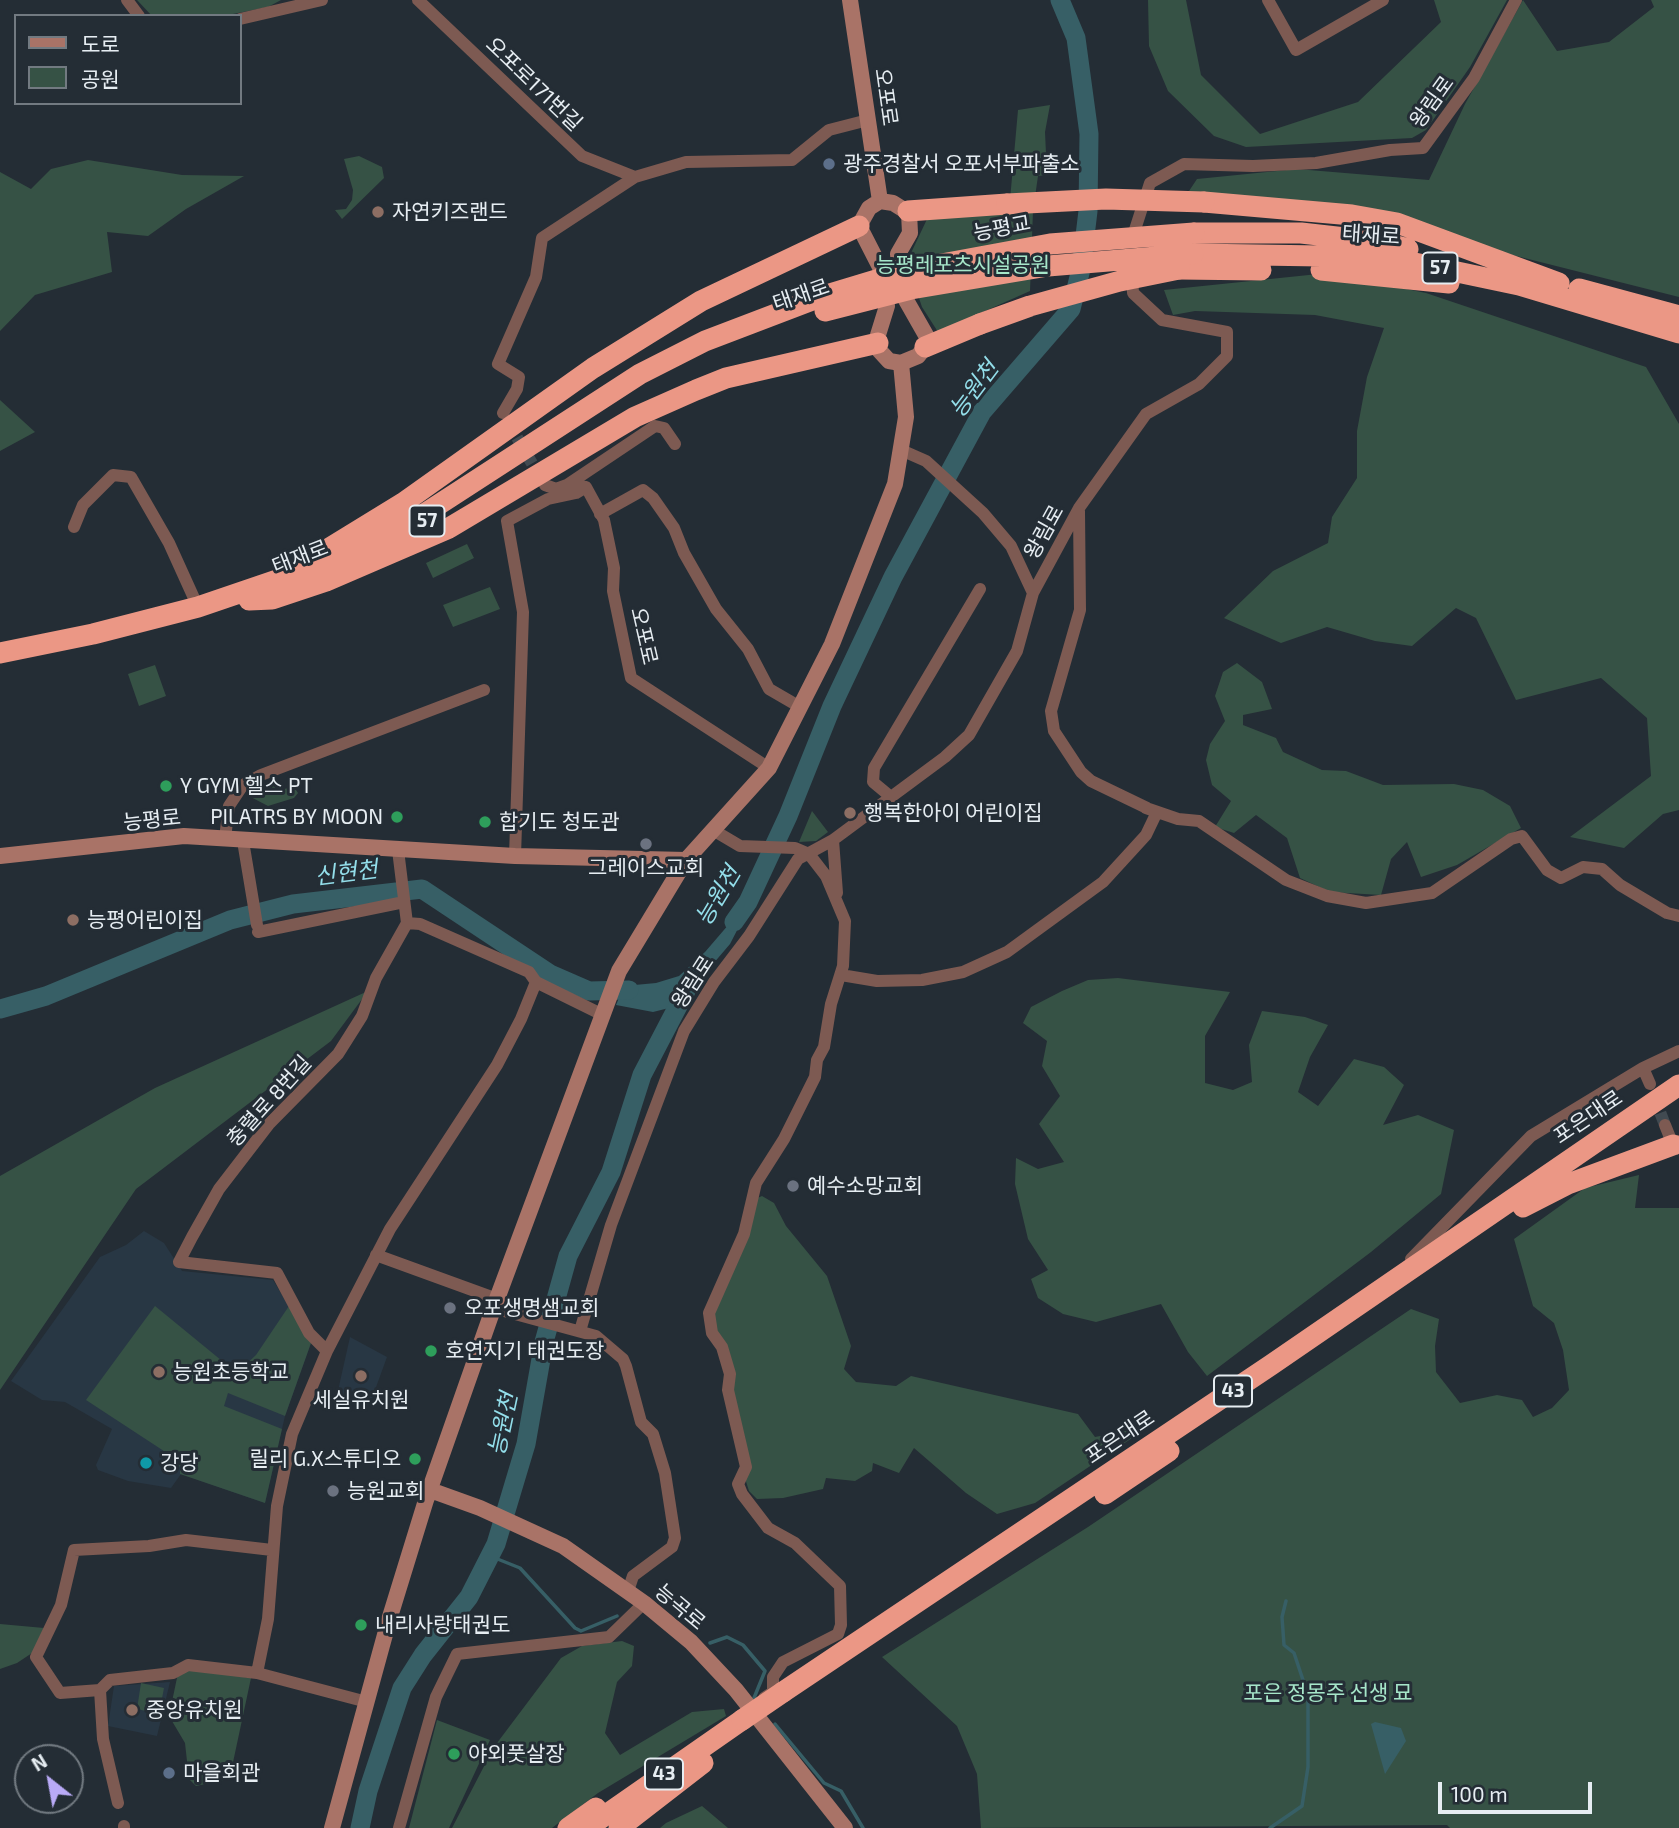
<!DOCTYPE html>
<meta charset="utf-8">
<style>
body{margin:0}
#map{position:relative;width:1679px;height:1828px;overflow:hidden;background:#242d35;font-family:"Exo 2","Noto Sans KR",sans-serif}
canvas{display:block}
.legend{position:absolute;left:14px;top:14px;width:228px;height:91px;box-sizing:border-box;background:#242d35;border:2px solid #727a81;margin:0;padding:9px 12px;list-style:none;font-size:21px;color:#e6edf2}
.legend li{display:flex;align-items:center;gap:14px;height:35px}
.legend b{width:35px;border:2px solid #727a81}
.north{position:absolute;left:14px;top:1744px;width:70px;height:70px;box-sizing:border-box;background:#242d35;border:2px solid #727a81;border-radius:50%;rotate:329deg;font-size:19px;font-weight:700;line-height:28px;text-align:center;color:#e6edf2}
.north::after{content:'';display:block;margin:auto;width:24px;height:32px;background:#b9aaf7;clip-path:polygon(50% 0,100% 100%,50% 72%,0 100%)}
.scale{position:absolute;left:1438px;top:1782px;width:154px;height:32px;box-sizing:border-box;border:4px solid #e6edf2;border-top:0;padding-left:9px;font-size:21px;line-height:24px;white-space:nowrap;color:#e6edf2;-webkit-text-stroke:5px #242d35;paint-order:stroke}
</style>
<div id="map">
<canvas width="1679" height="1828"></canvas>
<ul class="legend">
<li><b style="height:9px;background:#a97367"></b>도로</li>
<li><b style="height:19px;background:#365245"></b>공원</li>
</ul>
<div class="north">N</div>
<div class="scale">100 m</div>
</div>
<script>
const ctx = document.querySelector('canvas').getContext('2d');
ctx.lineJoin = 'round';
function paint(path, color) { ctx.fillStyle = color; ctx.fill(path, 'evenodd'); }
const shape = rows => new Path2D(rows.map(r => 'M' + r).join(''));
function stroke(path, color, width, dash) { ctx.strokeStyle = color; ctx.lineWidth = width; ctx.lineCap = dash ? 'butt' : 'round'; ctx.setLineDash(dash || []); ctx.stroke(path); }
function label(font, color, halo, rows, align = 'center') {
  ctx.font = font + ' "Exo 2","Noto Sans KR",sans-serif'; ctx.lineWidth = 6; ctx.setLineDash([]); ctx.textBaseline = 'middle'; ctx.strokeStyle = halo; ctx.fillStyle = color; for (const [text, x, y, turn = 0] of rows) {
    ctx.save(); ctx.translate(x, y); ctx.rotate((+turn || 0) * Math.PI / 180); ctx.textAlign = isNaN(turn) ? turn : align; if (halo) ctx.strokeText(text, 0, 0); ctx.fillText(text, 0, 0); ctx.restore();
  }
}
paint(shape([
 [144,1231,164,1243,182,1271,273,1280,311,1343,285,1416,265,1503,181,1474,171,1488,128,1481,98,1470,96,1465,112,1429,65,1402,42,1400,11,1381,100,1257,126,1245],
 [350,1337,387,1357,371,1401,337,1395],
 [170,1682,157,1736,108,1726,114,1686]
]), '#283744');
paint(shape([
 [137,0,281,0,268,7,223,16,152,16],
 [1148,0,1186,0,1201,75,1260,134,1358,102,1441,22,1434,0,1507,0,1470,67,1426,130,1412,138,1246,147,1214,136,1168,91,1149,46],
 [1523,0,1557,51,1609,42,1654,7,1651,0,1679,0,1679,297,1453,240,1187,194,1197,179,1297,169,1429,180,1465,104],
 [1050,105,1045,132,1047,175,1038,176,1033,211,1030,291,938,332,922,307,913,280,911,253,928,217,1009,211,1018,110],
 [359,156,382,167,384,178,342,219,335,210,346,209,352,200,353,190,344,159],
 [88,160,182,175,244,176,186,209,148,236,107,232,112,272,35,295,0,331,0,172,31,189,51,169],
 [1328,273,1426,293,1646,367,1679,424,1679,810,1663,814,1624,848,1570,837,1651,776,1647,718,1601,678,1516,700,1476,618,1456,608,1412,646,1375,641,1327,627,1281,643,1224,618,1273,571,1328,543,1332,517,1357,478,1357,431,1367,377,1384,328,1315,315,1195,311,1173,315,1164,290],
 [0,400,35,432,0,451],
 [467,544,474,558,433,578,426,563],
 [490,587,500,609,453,627,443,605],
 [1237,663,1262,682,1272,709,1243,715,1243,725,1276,738,1283,752,1322,770,1346,771,1383,785,1454,784,1483,790,1510,806,1521,828,1457,865,1421,877,1407,842,1391,859,1381,895,1330,892,1300,878,1287,838,1256,815,1234,833,1215,827,1231,801,1212,785,1206,760,1210,744,1225,721,1215,696,1223,672],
 [155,665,166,696,139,706,128,674],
 [262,783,284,789,294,787,298,793,294,798,268,806,247,795],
 [812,811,828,832,816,841,799,842],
 [421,890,470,922,470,923,421,899,406,899,406,892],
 [1118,978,1230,992,1205,1036,1205,1083,1233,1090,1252,1082,1249,1045,1262,1011,1305,1017,1328,1025,1310,1057,1298,1092,1318,1106,1354,1059,1384,1067,1404,1085,1383,1125,1418,1115,1454,1130,1441,1194,1371,1252,1207,1376,1188,1352,1161,1304,1096,1322,1063,1314,1038,1298,1031,1279,1048,1270,1028,1239,1015,1184,1016,1158,1038,1169,1064,1162,1039,1124,1060,1096,1042,1066,1047,1041,1023,1023,1031,1007,1062,991,1088,980],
 [368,991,331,1041,136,1189,0,1390,0,1176,155,1088],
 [1639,1175,1635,1208,1679,1208,1679,1828,1450,1828,1447,1825,981,1828,977,1774,957,1726,882,1657,1088,1527,1411,1309,1439,1319,1435,1346,1436,1372,1460,1403,1497,1395,1522,1400,1533,1417,1552,1408,1569,1390,1563,1350,1554,1323,1533,1306,1514,1239,1585,1188],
 [762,1196,774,1203,786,1226,827,1276,851,1346,844,1369,856,1382,896,1386,911,1376,1078,1414,1095,1437,1150,1426,1035,1503,997,1514,966,1493,914,1448,899,1473,873,1463,872,1471,855,1481,826,1478,823,1489,783,1498,757,1499,749,1491,744,1475,749,1464,714,1332,712,1312,755,1199],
 [155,1306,227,1365,239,1371,256,1355,289,1306,311,1343,285,1416,228,1393,224,1406,282,1429,265,1503,180,1474,180,1467,173,1457,86,1400],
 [0,1624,44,1628,35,1651,17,1663,0,1669],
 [622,1641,634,1646,632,1666,617,1682,605,1733,620,1755,692,1712,724,1709,726,1716,598,1793,552,1828,452,1828,494,1747,561,1658,582,1646],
 [189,1669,251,1678,232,1767,224,1780,196,1786,189,1779,185,1743,169,1716,178,1673],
 [141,1683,164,1688,159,1714,137,1709],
 [437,1720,490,1740,449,1828,409,1828],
 [702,1806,728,1828,660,1828,666,1823]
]), '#365245');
paint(shape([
 [758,881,748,909,730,944,677,1006,653,1012,616,1005,624,986,656,983,679,976,705,952,748,902],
 [1375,1722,1401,1728,1406,1741,1385,1774,1371,1724]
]), '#375f66');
stroke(shape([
 [490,1556,520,1568,575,1628,581,1631,617,1616],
 [710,1643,727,1637,743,1645,765,1671,754,1698],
 [775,1724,824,1783,841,1791,863,1828],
 [1270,1828,1302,1806,1308,1767,1308,1695,1294,1653,1284,1645,1282,1617,1286,1601]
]), '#375f66', 3.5);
stroke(shape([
 [734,922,748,902,788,816,832,706,893,577,982,412,1071,309,1081,269,1088,211,1089,134,1076,38,1060,0],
 [0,1009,46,996,230,920,293,904,422,889,550,974,589,991,629,990],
 [360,1828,368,1791,402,1688,423,1655,469,1597,496,1544,526,1444,544,1342,568,1256,611,1172,642,1075,690,983]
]), '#375f66', 19);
stroke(shape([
 [508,422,541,479],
 [1654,1096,1665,1125]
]), '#414a51', 12, [12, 6]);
stroke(shape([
 [127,0,139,16],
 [418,0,582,156,635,177],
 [1268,0,1296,50,1383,0],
 [240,19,322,0],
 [1131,242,1150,183,1184,164,1253,166,1316,163,1390,150,1423,148,1474,78,1516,0],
 [503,413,517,389,519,377,498,364,536,277,542,238,635,177,686,162,792,160,829,130,868,120],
 [901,450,926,461,983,513,1011,546,1033,593],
 [545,485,556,489,567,485,586,487,604,520,614,568,613,591,631,678,769,768],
 [567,485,655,426,664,428,675,444],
 [1079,511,1080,610,1051,711,1054,731,1081,772,1091,781,1147,808],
 [600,514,643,490,653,498,674,528,684,553,716,609,748,649,769,689,800,707],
 [74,527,83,505,113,475,131,477,169,543,198,607],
 [891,797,873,782,874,768,980,589],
 [1146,808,1178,819,1199,821,1286,880,1327,896,1366,903,1432,893,1511,839,1522,836,1547,870,1561,878,1583,867,1602,869,1620,885,1667,913,1679,916],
 [713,830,740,846,795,848,809,854,826,876,845,921,843,966,831,1004,824,1047,817,1060,815,1077,784,1139,756,1183,744,1234,709,1313,712,1333,722,1347,730,1374,728,1390,746,1467,738,1484,742,1494,768,1528,795,1543,840,1586,841,1625,838,1634,783,1662,773,1677,773,1692,764,1698],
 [225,838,229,806,243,785,261,775,484,690],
 [833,840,837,893],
 [243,841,257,925],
 [398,850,407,923],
 [515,856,523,612,507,521,548,499,576,493,586,487],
 [258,932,404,902],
 [841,975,877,981,922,980,963,972,1007,952,1103,882,1146,835,1157,812],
 [1643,1068,1650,1084],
 [1665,1125,1673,1145,1678,1141],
 [376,1255,497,1299],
 [1411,1259,1531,1136,1643,1068,1679,1051],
 [493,1308,596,1336,623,1359,626,1366,641,1422,653,1434,665,1473,675,1538,672,1547,633,1576,628,1591],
 [580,1331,611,1225,684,1031,714,982,749,936,798,859,833,840,891,797,945,757,969,735,1017,651,1033,593,1079,508,1146,414,1199,384,1227,356,1227,332,1162,320,1133,293,1132,274],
 [327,1351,309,1333,277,1273,179,1262,192,1237,219,1189,269,1124,338,1054,362,1016,376,978,407,923,420,924,529,972,536,982],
 [100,1690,110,1680,173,1673,188,1665,257,1673],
 [367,1702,257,1673,268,1619,277,1506,292,1434,327,1351,390,1229,497,1065,521,1019,536,982,603,1015],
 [118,1803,103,1739,100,1690,60,1693,36,1657,61,1605,74,1550,149,1546,186,1540,272,1550],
 [124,1826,124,1828],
 [399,1828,436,1697,457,1654,609,1637,644,1603]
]), '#7d5a52', 12);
stroke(shape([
 [850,0,880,201],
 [880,201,893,203,909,213,910,233,898,254,902,293,927,337,925,347,918,356,901,363,889,361,878,349,878,335,887,306,881,269,859,226,869,208,880,201],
 [0,856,184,836,515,856,686,860],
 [430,1490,480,1508,563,1546,644,1603,691,1642,736,1690,845,1828],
 [332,1828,389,1620,426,1500,491,1315,619,971,686,860,769,768,832,644,895,484,906,417,901,363]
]), '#a97367', 16);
stroke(shape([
 [1204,202,1352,215,1397,223,1559,283],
 [908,211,1007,204],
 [1194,233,1301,233,1381,242,1408,249],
 [1193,254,1386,257,1519,285,1679,333],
 [1179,269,1261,270],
 [1321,270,1449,283],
 [1579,289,1679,316],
 [925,347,980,324],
 [315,557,403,503,593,368,701,301,859,226],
 [249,600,272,599,326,581,449,528,635,417,696,390,726,378,878,343],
 [0,653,93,634,198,607,333,561,418,518,640,374,705,341,823,296],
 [1523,1207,1568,1184,1673,1145],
 [1105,1494,1169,1451],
 [783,1692,1271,1365,1679,1085],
 [568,1828,596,1808],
 [587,1828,742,1720],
 [619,1828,703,1763]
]), '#eb9785', 21);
stroke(shape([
 [1007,204,1106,199,1204,202],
 [823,296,909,270,1050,244,1194,233],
 [825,311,911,289,1048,266,1193,254],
 [980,324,1030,306,1120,281,1179,269],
 [742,1720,783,1692]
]), '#eb9785', 21);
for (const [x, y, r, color] of [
 [829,164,7,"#5c6f8a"],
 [378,212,7,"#8d6e63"],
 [166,786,7,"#2e9e5b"],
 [850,813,7,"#8d6e63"],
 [397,817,7,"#2e9e5b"],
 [485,822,7,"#2e9e5b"],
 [646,844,7,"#6b7280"],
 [73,920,7,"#8d6e63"],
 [793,1186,7,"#6b7280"],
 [450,1308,7,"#6b7280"],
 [431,1351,7,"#2e9e5b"],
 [159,1372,7,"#8d6e63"],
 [361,1376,7,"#8d6e63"],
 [415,1459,7,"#2e9e5b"],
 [146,1463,7,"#0f9aa8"],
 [333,1491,7,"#6b7280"],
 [361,1625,7,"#2e9e5b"],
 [132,1710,7,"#8d6e63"],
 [454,1754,7,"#2e9e5b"],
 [169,1773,7,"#5c6f8a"]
]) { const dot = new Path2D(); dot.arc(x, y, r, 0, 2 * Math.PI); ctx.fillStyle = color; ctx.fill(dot); stroke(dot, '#242d35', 2.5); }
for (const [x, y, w] of [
 [1440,268,35],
 [427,521,35],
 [1233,1391,38],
 [664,1774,38]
]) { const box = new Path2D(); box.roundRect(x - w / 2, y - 15.5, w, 31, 5); ctx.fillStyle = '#242d35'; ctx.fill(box); stroke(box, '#e6edf2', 2); }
label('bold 19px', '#e6edf2', null, [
 ["57",1440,268],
 ["57",427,521],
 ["43",1233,1391],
 ["43",664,1774]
]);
label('21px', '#e6edf2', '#242d35', [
 ["오포로171번길",534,84,44],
 ["오포로",886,97,82],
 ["왕림로",1432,102,-54],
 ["능평교",1002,228,-11],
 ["태재로",1371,235,4],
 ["태재로",801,295,-19],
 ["왕림로",1044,532,-61],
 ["태재로",300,557,-21],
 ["오포로",644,636,77],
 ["능평로",152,820,-6],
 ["왕림로",693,982,-57],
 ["충렬로 8번길",269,1101,-48],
 ["포은대로",1588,1117,-34],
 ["포은대로",1120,1437,-34],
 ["능곡로",680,1607,40]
]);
label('21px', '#e6edf2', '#242d35', [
 ["광주경찰서 오포서부파출소",843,164],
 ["자연키즈랜드",392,212],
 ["Y GYM 헬스 PT",180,786],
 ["행복한아이 어린이집",864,813],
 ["PILATRS BY MOON",383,817,"right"],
 ["합기도 청도관",499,822],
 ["그레이스교회",646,868,"center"],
 ["능평어린이집",87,920],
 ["예수소망교회",807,1186],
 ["오포생명샘교회",464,1308],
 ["호연지기 태권도장",445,1351],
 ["능원초등학교",173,1372],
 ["세실유치원",361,1400,"center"],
 ["릴리 G.X스튜디오",401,1459,"right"],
 ["강당",160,1463],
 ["능원교회",347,1491],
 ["내리사랑태권도",375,1625],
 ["중앙유치원",146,1710],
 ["야외풋살장",468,1754],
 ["마을회관",183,1773]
], 'left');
label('21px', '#a6e6c9', '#242d35', [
 ["능평레포츠시설공원",963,265],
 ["포은 정몽주 선생 묘",1328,1693]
]);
label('italic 23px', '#93deea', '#242d35', [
 ["능원천",974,389,-53],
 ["신현천",346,873,-7],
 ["능원천",718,896,-59],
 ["능원천",503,1424,-78]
]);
</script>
